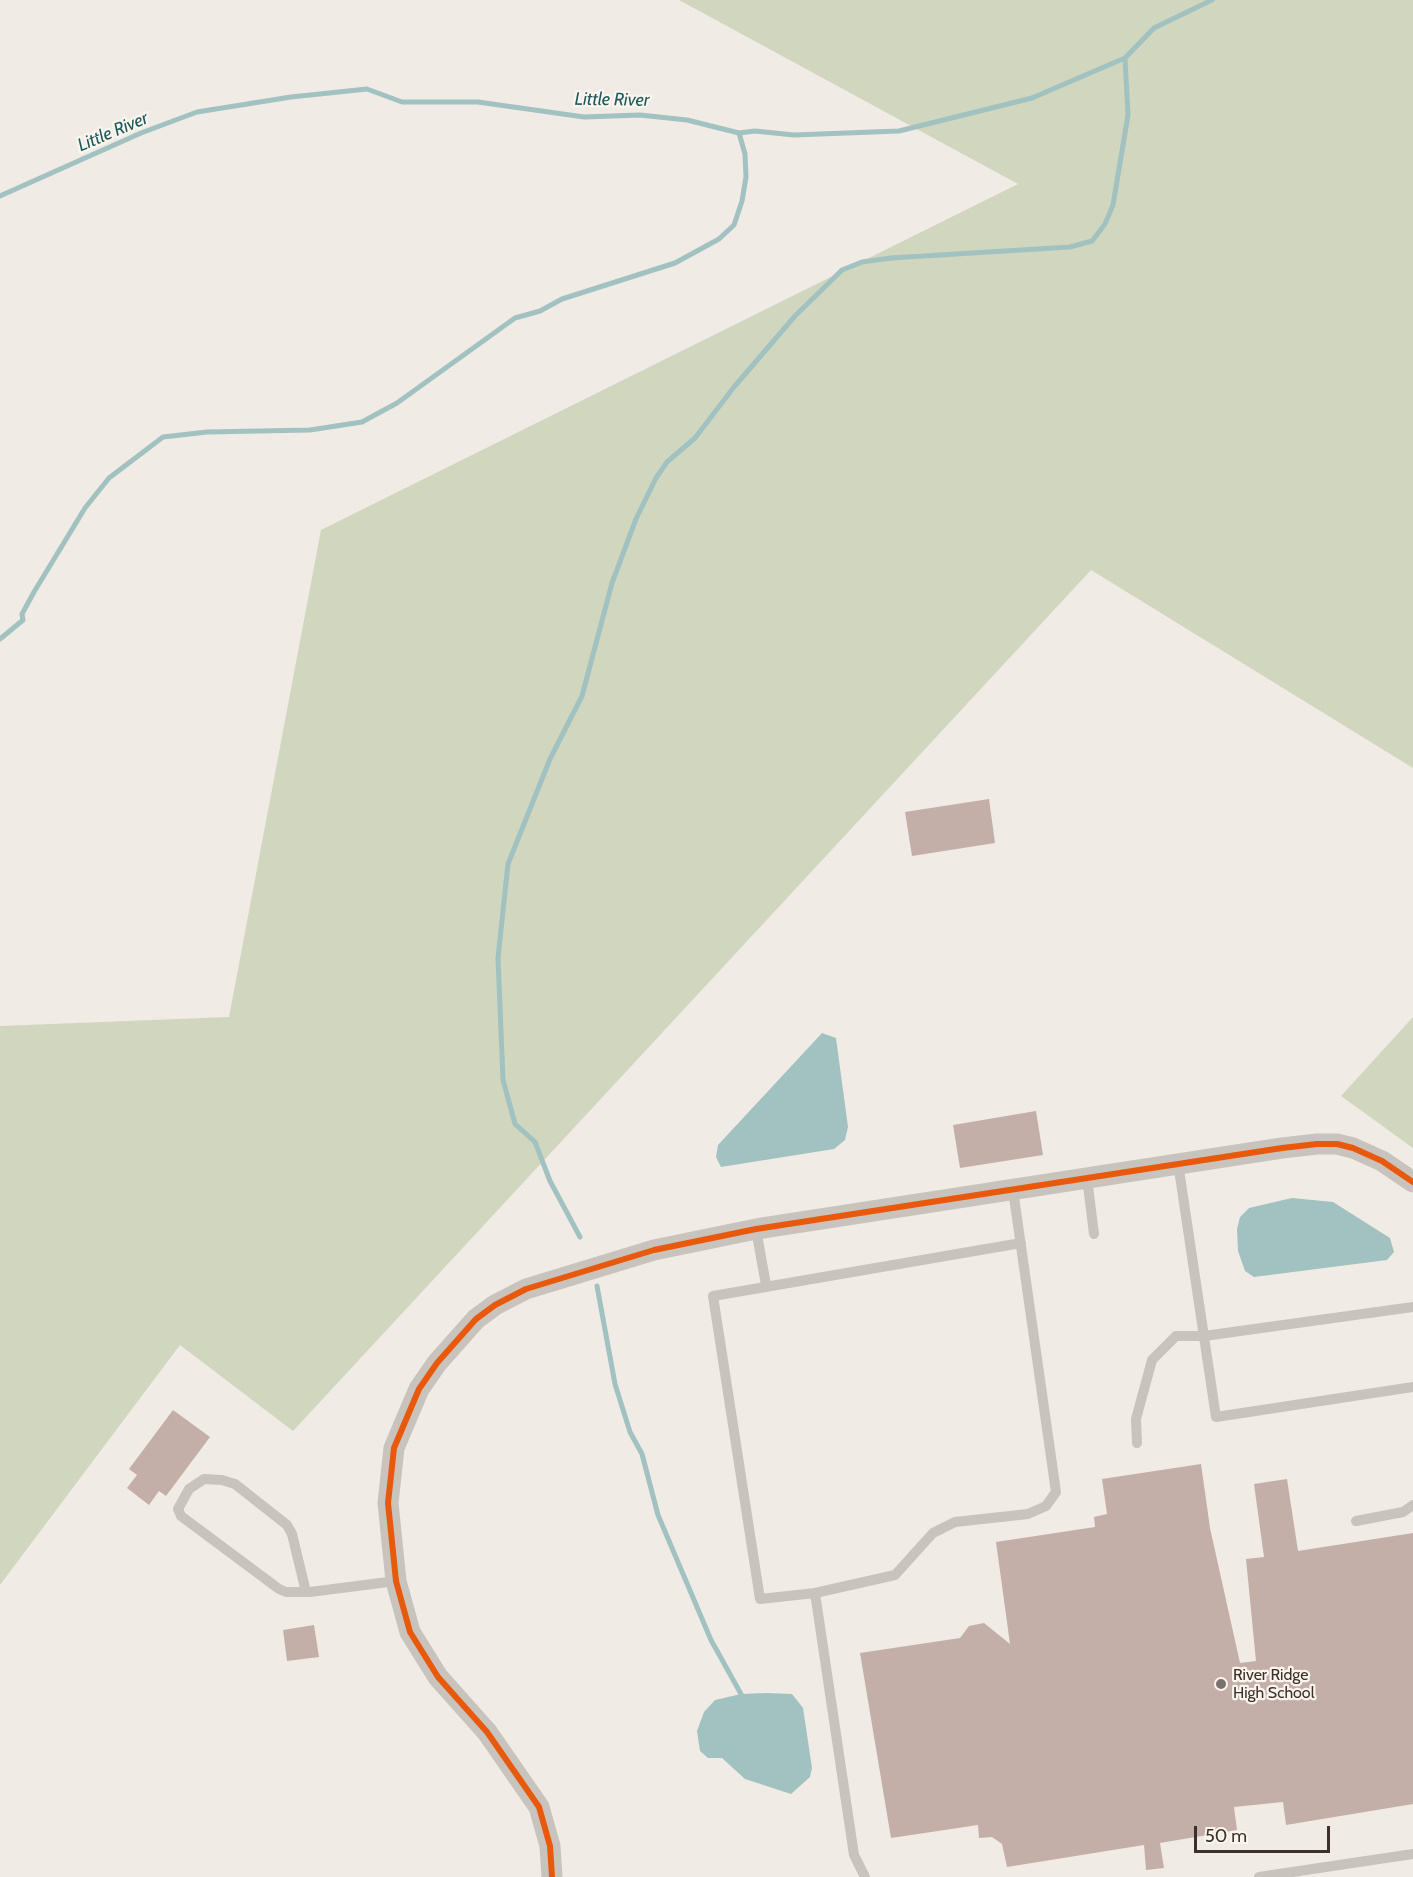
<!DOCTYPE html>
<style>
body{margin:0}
#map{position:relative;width:1413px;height:1877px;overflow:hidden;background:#f0ebe5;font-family:Cabin,sans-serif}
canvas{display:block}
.scale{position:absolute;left:1194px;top:1826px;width:136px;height:27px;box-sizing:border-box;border:3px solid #3b302b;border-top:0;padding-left:8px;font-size:18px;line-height:21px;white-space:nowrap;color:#3b302b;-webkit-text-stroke:4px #fbf5ee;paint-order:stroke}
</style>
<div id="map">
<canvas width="1413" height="1877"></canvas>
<div class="scale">50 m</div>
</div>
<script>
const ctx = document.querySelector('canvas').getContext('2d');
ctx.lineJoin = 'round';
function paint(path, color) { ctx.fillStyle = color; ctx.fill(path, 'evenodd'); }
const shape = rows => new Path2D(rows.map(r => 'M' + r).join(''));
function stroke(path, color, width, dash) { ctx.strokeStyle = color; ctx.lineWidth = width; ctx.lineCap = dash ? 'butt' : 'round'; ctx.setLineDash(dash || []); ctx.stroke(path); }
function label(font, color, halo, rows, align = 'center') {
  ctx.font = font + ' Cabin,sans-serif'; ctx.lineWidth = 4.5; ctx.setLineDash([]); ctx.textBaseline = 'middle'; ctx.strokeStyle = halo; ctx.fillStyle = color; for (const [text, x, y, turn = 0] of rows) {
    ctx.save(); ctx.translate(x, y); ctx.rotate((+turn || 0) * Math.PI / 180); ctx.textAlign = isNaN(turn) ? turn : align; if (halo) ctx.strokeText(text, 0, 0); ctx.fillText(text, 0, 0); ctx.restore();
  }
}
paint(shape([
 [679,0,1413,0,1413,768,1091,570,293,1431,180,1345,0,1585,0,1026,229,1017,321,530,1018,184],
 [1413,1017,1413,1148,1341,1096]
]), '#d1d6bf');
paint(shape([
 [822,1033,836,1038,848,1127,845,1140,834,1149,721,1167,716,1157,718,1145],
 [1292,1198,1333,1202,1390,1238,1394,1252,1387,1260,1254,1277,1245,1271,1238,1251,1237,1229,1240,1217,1249,1208],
 [766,1693,792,1694,803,1708,812,1768,810,1777,791,1794,745,1779,722,1758,708,1758,700,1751,697,1731,704,1712,715,1700,741,1694]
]), '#a1c2c1');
stroke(shape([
 [0,196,141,133,197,112,291,97,367,89,402,102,478,102,584,117,640,115,687,120,739,133,755,131,794,135,899,131,1032,98,1125,58,1154,28,1212,0],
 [0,639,23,620,22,614,34,592,85,508,109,478,163,437,207,432,310,430,362,422,397,403,515,318,540,311,562,299,675,263,719,239,734,225,742,201,746,177,745,154,739,133],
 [580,1237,550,1181,535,1142,515,1124,503,1080,498,958,508,864,550,759,582,696,612,583,636,519,656,478,667,462,695,438,734,387,795,316,842,270,862,262,891,258,1070,247,1092,241,1105,224,1113,205,1128,115,1125,58],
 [597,1286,615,1384,630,1432,642,1454,658,1515,711,1640,741,1694]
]), '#a1c2c1', 5);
paint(shape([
 [989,799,995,843,912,856,905,812],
 [1036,1111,1043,1155,960,1168,953,1125],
 [173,1410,210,1437,166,1496,159,1491,149,1505,127,1488,137,1475,129,1469],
 [1201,1464,1210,1528,1240,1663,1256,1661,1246,1559,1264,1557,1254,1484,1287,1479,1298,1551,1413,1533,1413,1804,1286,1825,1283,1802,1234,1807,1237,1830,1160,1843,1164,1868,1146,1870,1144,1845,1007,1867,1002,1844,992,1837,979,1838,978,1825,891,1838,860,1653,960,1638,969,1626,984,1623,1010,1644,996,1542,1095,1527,1094,1517,1107,1514,1102,1479],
 [314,1625,319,1657,287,1661,283,1630]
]), '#c3afa7');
stroke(shape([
 [1178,1163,1216,1417,1413,1387],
 [1087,1178,1094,1234],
 [756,1229,766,1285],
 [1137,1443,1136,1419,1152,1360,1176,1336,1204,1336,1413,1307],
 [1356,1521,1403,1512,1413,1505],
 [306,1592,292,1534,287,1525,235,1484,222,1480,204,1479,189,1489,178,1509,181,1516,279,1589,286,1592,310,1592,396,1581],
 [815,1593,895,1575,933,1533,955,1522,1028,1514,1046,1506,1056,1492,1013,1190],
 [865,1877,854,1855,815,1593,760,1599,713,1296,1021,1243],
 [1259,1877,1413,1854]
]), '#c9c3be', 10);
stroke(shape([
 [552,1877,550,1846,539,1807,487,1732,438,1677,410,1632,396,1581,388,1503,394,1448,419,1389,437,1363,476,1319,495,1305,526,1289,654,1250,756,1229,1282,1148,1317,1144,1337,1144,1353,1148,1382,1161,1413,1182]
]), '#c9c3be', 21);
stroke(shape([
 [552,1877,550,1846,539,1807,487,1732,438,1677,410,1632,396,1581,388,1503,394,1448,419,1389,437,1363,476,1319,495,1305,526,1289,654,1250,756,1229,1282,1148,1317,1144,1337,1144,1353,1148,1382,1161,1413,1182]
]), '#e8590c', 6);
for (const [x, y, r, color] of [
 [1221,1684,6,"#7a716c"]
]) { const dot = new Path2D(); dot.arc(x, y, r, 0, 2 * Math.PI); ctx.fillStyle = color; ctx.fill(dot); stroke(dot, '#fbf5ee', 2); }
label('16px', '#3b302b', '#fbf5ee', [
 ["River Ridge",1233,1675],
 ["High School",1233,1693]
], 'left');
label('italic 18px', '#1f5a5e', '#fbf5ee', [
 ["Little River",612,100,1],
 ["Little River",113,132,-23]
]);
</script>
